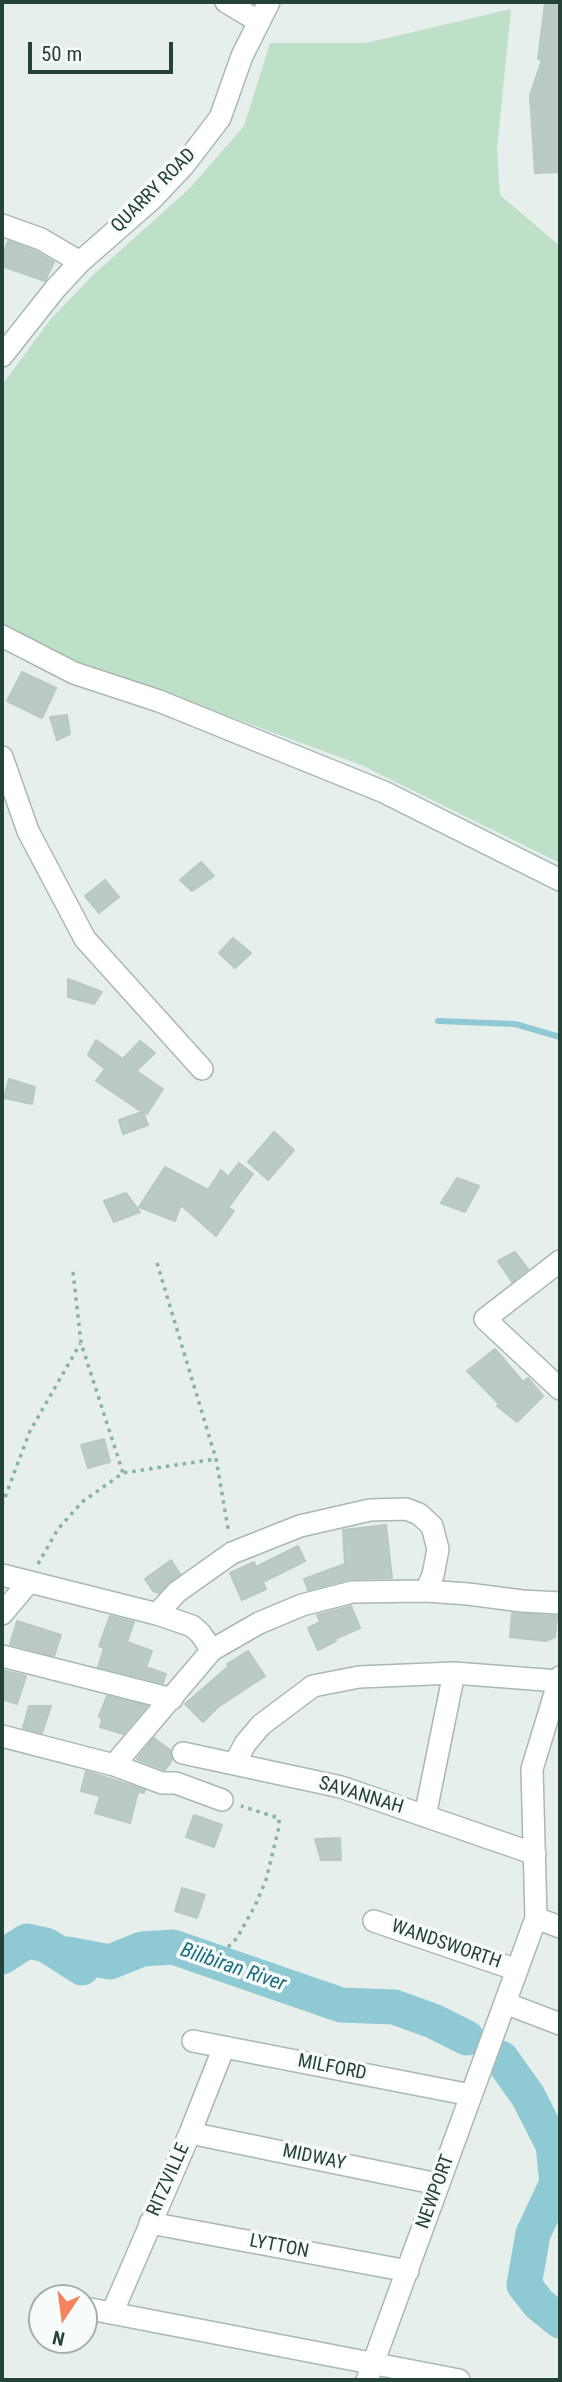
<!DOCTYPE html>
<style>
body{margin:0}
#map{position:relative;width:562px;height:2382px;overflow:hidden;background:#e6efeb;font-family:"Roboto Condensed",sans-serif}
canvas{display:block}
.frame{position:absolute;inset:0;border:4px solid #24423a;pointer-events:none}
.north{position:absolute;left:28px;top:2284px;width:70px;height:70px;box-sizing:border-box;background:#f7fbf9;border:2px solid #a3b1ad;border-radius:50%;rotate:193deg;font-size:19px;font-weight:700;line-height:28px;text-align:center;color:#24423a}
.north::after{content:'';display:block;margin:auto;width:24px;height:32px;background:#f4845f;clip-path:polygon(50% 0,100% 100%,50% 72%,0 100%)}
.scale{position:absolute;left:28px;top:42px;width:145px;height:32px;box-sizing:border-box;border:4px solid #24423a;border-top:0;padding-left:9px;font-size:21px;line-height:24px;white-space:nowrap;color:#24423a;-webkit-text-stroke:5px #f7fbf9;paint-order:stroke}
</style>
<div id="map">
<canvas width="562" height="2382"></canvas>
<div class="frame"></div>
<div class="north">N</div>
<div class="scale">50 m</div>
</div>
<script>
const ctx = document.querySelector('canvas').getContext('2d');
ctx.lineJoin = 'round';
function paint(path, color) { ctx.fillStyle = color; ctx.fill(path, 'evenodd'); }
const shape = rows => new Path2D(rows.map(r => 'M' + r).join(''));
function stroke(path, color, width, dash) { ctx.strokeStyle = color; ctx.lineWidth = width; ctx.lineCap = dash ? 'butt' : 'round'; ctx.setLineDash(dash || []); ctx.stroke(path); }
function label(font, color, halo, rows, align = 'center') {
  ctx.font = font + ' "Roboto Condensed",sans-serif'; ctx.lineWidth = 7; ctx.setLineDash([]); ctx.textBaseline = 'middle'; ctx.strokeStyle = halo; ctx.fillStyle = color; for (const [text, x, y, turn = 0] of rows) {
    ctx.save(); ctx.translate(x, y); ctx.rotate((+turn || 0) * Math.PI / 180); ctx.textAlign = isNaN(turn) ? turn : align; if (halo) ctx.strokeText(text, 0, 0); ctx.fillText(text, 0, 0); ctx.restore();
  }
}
paint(shape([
 [511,9,497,149,500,195,560,246,560,863,361,765,117,675,70,663,2,624,2,385,50,320,93,275,189,189,244,126,270,43,366,43]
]), '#bfe0c8');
stroke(shape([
 [438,1021,515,1024,560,1037]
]), '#8ec9d4', 6);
stroke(shape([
 [67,1954,110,1962,142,1949,173,1947,341,2005,394,2007,433,2021,467,2038],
 [2,1957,27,1941,46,1945,82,1968],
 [501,2058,528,2096,553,2145,557,2183,533,2234,524,2285,539,2304,560,2321]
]), '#8ec9d4', 35);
const building = shape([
 [545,3,560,6,560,172,535,173,530,95,542,60,538,59,545,3],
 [8,241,35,251,54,262,45,281,2,266,2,257,8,241],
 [22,672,56,688,42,718,7,701,22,672],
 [67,715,70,734,57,740,50,717,67,715],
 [201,862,214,876,192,891,180,880,201,862],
 [105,880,119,897,99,913,85,896,105,880],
 [233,938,251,953,235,968,219,953,233,938],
 [68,979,102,992,94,1004,68,997,68,979],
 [96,1040,123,1059,140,1041,155,1053,138,1069,138,1072,163,1089,147,1114,143,1112,148,1125,123,1134,119,1120,142,1112,96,1081,105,1069,88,1055,96,1040],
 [9,1079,35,1087,32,1104,4,1098,9,1079],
 [274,1132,294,1150,268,1180,248,1162,274,1132],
 [239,1163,253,1174,228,1208,234,1211,216,1236,181,1205,175,1221,139,1207,165,1167,208,1190,221,1170,228,1177,239,1163],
 [457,1178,479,1186,465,1212,441,1203,457,1178],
 [126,1193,140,1212,114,1222,104,1201,126,1193],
 [515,1252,528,1269,512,1282,498,1261,515,1252],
 [495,1349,523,1382,528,1378,543,1396,517,1422,497,1406,499,1404,467,1371,495,1349],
 [104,1439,110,1462,88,1468,81,1445,104,1439],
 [386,1525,392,1578,349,1579,308,1590,304,1579,345,1564,343,1530,386,1525],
 [298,1546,305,1561,263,1582,266,1589,242,1600,230,1573,254,1562,256,1567,298,1546],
 [171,1560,180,1574,159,1593,153,1591,145,1579,171,1560],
 [351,1606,360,1628,335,1639,336,1641,318,1650,308,1628,320,1622,317,1615,351,1606],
 [512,1613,557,1616,555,1637,546,1641,510,1637,512,1613],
 [110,1616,134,1622,127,1642,152,1651,146,1667,166,1674,163,1683,98,1667,104,1648,99,1646,110,1616],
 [17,1621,61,1635,54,1656,10,1644,17,1621],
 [248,1651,265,1676,218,1707,203,1722,185,1704,229,1666,227,1664,248,1651],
 [2,1670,26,1676,17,1704,2,1699,2,1670],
 [107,1696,147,1706,123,1734,100,1727,102,1720,99,1716,107,1696],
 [29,1706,51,1706,42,1733,23,1728,29,1706],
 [154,1738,170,1750,172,1760,165,1770,137,1759,154,1738],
 [86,1771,145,1790,144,1793,138,1792,130,1823,95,1813,100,1796,81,1791,86,1771],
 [194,1815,222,1825,214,1847,186,1837,194,1815],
 [340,1838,341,1860,321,1860,315,1839,340,1838],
 [182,1888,205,1895,197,1918,175,1911,182,1888]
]);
paint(building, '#bbcac4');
stroke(building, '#b8c9c2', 2);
const minor = shape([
 [226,2,258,21],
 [2,225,41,239,80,262],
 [2,356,55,289,80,262,152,199,184,165,220,118,242,56,269,2],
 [2,636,74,673,159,701,384,792,560,880],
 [2,757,28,831,85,939,202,1069],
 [560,1261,485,1319,560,1389],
 [2,1575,157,1614,192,1626,200,1633,212,1650],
 [2,1614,29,1582],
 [157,1614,177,1592,232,1553,300,1526,370,1510,406,1509,419,1514,432,1526,438,1549,433,1575,426,1591],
 [2,1656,172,1699],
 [2,1736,114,1765,162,1783,176,1783,222,1800],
 [183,1753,341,1787,535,1854],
 [235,1763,245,1744,261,1725,313,1686,359,1677,454,1673,558,1681],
 [114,1765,212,1650,259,1623,302,1605,352,1592,426,1591,468,1594,522,1601,560,1603],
 [425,1816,454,1673],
 [536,1918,560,1927],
 [374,1921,517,1970],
 [505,2003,560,2024],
 [193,2041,471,2095],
 [190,2133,438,2184],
 [150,2223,408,2271],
 [85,2308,459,2380],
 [112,2313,190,2133,224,2047],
 [367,2380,536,1918,532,1769,560,1677]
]);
stroke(minor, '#a8b8b2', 24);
stroke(shape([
 [157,1263,216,1459,229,1534],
 [73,1272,81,1343,123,1473],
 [2,1505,30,1431,80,1344],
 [38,1564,58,1529,82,1502,123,1473,216,1459],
 [228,1947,237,1938,255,1906,266,1880,279,1827,279,1818,241,1806]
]), '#86b3a5', 3.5, [3.5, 5]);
stroke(minor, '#fff', 21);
label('19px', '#24423a', '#f7fbf9', [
 ["QUARRY ROAD",154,191,-45],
 ["SAVANNAH",361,1796,17],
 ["WANDSWORTH",446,1945,19],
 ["MILFORD",332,2068,11],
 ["MIDWAY",314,2158,12],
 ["RITZVILLE",169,2180,-66],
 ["NEWPORT",436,2192,-70],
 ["LYTTON",279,2247,11]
]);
label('italic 21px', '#1c6f80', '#f7fbf9', [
 ["Bilibiran River",233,1968,19]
]);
</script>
